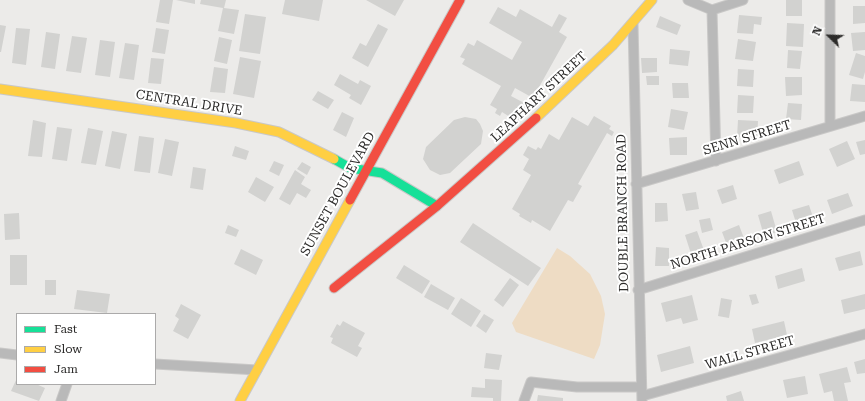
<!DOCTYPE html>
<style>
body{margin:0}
#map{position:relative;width:865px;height:401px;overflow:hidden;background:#ecebe9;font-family:"Roboto Serif",serif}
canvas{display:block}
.legend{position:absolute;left:16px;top:313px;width:140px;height:72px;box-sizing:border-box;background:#fff;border:1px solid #abaaaa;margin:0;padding:5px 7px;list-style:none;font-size:12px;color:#2c2b2a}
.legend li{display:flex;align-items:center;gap:8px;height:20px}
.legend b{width:20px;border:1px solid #abaaaa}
.north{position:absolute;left:809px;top:16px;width:40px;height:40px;-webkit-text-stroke:3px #fff;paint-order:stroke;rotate:293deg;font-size:11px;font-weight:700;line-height:16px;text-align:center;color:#2c2b2a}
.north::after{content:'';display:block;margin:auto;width:14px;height:18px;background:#2c2b2a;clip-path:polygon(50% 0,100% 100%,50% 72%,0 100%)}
</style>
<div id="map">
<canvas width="865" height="401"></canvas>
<ul class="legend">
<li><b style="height:5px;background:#16e098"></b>Fast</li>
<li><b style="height:5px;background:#ffcf43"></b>Slow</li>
<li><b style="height:5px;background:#f24e42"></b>Jam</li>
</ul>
<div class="north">N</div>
</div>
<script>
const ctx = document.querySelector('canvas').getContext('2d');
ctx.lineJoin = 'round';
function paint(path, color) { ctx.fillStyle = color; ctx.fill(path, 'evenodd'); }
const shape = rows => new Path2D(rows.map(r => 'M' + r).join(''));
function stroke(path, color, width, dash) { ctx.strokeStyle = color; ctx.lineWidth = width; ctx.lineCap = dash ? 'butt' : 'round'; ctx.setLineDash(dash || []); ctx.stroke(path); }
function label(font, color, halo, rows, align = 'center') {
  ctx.font = font + ' "Roboto Serif",serif'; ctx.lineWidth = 4; ctx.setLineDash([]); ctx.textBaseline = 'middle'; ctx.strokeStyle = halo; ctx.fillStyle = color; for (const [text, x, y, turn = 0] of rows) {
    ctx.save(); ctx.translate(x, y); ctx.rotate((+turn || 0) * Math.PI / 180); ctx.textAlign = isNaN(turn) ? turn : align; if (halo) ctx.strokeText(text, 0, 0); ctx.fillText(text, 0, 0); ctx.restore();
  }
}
paint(shape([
 [557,248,570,256,590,274,601,296,605,314,600,345,594,359,516,332,512,323]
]), '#eedcc4');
paint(shape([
 [160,0,173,0,169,24,156,22],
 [176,0,195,0,195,4],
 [201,0,226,0,224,8,239,10,234,34,218,31,223,8,200,4],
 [285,0,323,0,319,21,282,14],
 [366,0,404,0,395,16],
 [786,0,802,0,802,16,786,16],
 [853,6,865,6,865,23,853,24],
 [498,7,516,17,520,9,552,27,559,14,567,18,559,32,567,37,533,98,515,88,511,96,528,105,518,122,502,112,500,116,495,113,497,109,490,105,501,86,462,64,465,59,460,57,468,43,474,46,477,40,512,60,522,42,489,23],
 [245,14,266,17,260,54,239,51],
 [739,15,762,17,761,25,754,24,753,34,737,33],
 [660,16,681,25,677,35,656,27],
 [787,23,804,24,803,47,786,46],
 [378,24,388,29,368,67,352,58,360,43,366,46],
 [0,25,6,26,1,52,0,52],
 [16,28,30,29,26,65,12,63],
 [156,28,169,30,165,54,152,52],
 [46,32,60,34,55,69,41,67],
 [865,32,865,50,853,51,851,33],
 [72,36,87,38,81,73,66,71],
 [219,37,232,40,227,64,214,61],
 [738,39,756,42,753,61,735,59],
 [100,40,115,42,110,77,95,75],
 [125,43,139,45,134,80,119,78],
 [670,49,690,51,688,66,669,64],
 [788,50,802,51,800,69,787,68],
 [856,53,865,56,865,72,863,79,849,75],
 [240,57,261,61,254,98,233,94],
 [151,58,164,59,161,84,148,83],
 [641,58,657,58,657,72,642,73],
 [214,67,228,69,225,93,210,92],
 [738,69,754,70,753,87,737,86],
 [340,74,358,84,360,80,371,86,361,105,349,98,351,95,334,85],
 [646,76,659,76,659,85,647,85],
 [785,77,802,77,802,95,786,96],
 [672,83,688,83,689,98,673,98],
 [852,84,865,85,865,102,850,101],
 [318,91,334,100,328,109,312,100],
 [738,95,754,96,753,113,737,113],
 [788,103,802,104,801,120,786,119],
 [671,109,688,112,684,130,668,127],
 [342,112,354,118,346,137,333,130],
 [594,116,611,126,609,129,614,132,612,136,607,133,578,184,582,186,573,202,568,200,550,231,532,220,531,223,519,216,520,214,512,209,531,175,523,170,529,159,523,155,528,146,536,150,538,147,541,149,549,134,559,140,572,117,588,126],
 [465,117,476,119,480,124,483,131,481,144,450,173,440,175,430,170,423,159,426,147,454,120],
 [33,120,46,123,42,157,28,156],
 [738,120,758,121,757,138,737,137],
 [57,127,72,129,67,161,52,159],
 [88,128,103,131,96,165,81,163],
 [112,131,127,134,120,169,105,166],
 [139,136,154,138,150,173,134,171],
 [687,137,687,155,670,155,669,138],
 [165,139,179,142,172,176,158,173],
 [865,140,865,154,860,155,856,142],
 [847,141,855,159,837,167,829,149],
 [235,146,249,151,246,160,232,156],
 [274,161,284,165,279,176,269,171],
 [799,161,804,175,779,184,774,170],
 [302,162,311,167,307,175,297,169],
 [193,167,206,169,203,190,190,188],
 [295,170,305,177,301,184,311,190,306,198,297,193,290,205,279,199],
 [256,177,274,187,265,202,248,192],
 [733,185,737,199,722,204,717,190],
 [696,192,699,209,686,211,682,194],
 [848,193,853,206,832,214,827,200],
 [655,203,667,203,668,221,655,222],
 [809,205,814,220,797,226,792,210],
 [771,211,777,232,764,236,758,215],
 [19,213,20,239,5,240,4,214],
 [710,218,713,230,702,233,699,220],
 [473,223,541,268,528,286,460,242],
 [228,225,239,230,236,237,225,233],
 [739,225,745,241,728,248,722,232],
 [697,231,705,253,692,257,685,235],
 [656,247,669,248,669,266,655,266],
 [241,249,263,260,256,275,234,264],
 [860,251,863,265,839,271,835,258],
 [10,255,27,255,27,285,10,285],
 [404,265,430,281,422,294,396,278],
 [802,268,805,281,778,289,775,276],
 [510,278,519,285,503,307,494,300],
 [45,280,56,280,56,295,45,295],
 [431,284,455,298,448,310,424,297],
 [77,290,110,294,107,313,74,309],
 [756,294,759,303,752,305,749,295],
 [865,294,865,309,844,314,841,300],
 [692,295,698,320,683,324,681,318,666,322,661,303],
 [461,298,481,311,471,327,451,314],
 [721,298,732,300,729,318,718,316],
 [181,304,201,315,188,339,173,331,179,319,175,316],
 [484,314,494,320,486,333,476,326],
 [343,321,365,333,358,346,362,348,357,357,331,343,333,338,330,337,337,324,340,326],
 [784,321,787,335,755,343,752,329],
 [690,346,694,363,661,372,657,355],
 [486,353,502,355,499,370,484,368],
 [865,359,865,373,857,374,854,362],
 [847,367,851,382,844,383,848,401,834,401,832,391,824,393,819,374],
 [805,376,808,394,787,398,783,380],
 [17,378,17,384,36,384,45,388,39,401,11,391],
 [485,379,502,380,501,401,493,401,493,398,471,397,472,387,485,388],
 [741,391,744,401,727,401,726,396],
 [538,395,563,398,563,401,537,401]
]), '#d2d2d0');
const street = shape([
 [688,0,712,10,743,0],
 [830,0,830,126],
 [712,10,716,161],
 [633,24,642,401],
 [636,184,865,116],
 [638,290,865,220],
 [0,353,17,355],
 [155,364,257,370],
 [642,396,865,334],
 [61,401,67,384],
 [524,401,531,382,577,387,641,387]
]);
const fast = shape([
 [334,159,350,168,382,173,437,206]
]);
const slow = shape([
 [0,89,236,123,279,132,334,159],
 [536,118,613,45,652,0],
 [240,401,350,200]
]);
const jam = shape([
 [350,200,460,0],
 [334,288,437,206,536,118]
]);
stroke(street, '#c9c8c7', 11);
stroke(fast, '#c9c8c7', 11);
stroke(slow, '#c9c8c7', 11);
stroke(jam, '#c9c8c7', 11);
stroke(street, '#b9b9b9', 9);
stroke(fast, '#16e098', 9);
stroke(slow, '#ffcf43', 9);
stroke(jam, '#f24e42', 9);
label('13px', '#2c2b2a', '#fff', [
 ["LEAPHART STREET",539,97,-43],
 ["CENTRAL DRIVE",189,103,9],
 ["SENN STREET",747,138,-17],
 ["SUNSET BOULEVARD",338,194,-61],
 ["DOUBLE BRANCH ROAD",623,213,-91],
 ["NORTH PARSON STREET",748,242,-17],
 ["WALL STREET",750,353,-16]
]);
</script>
